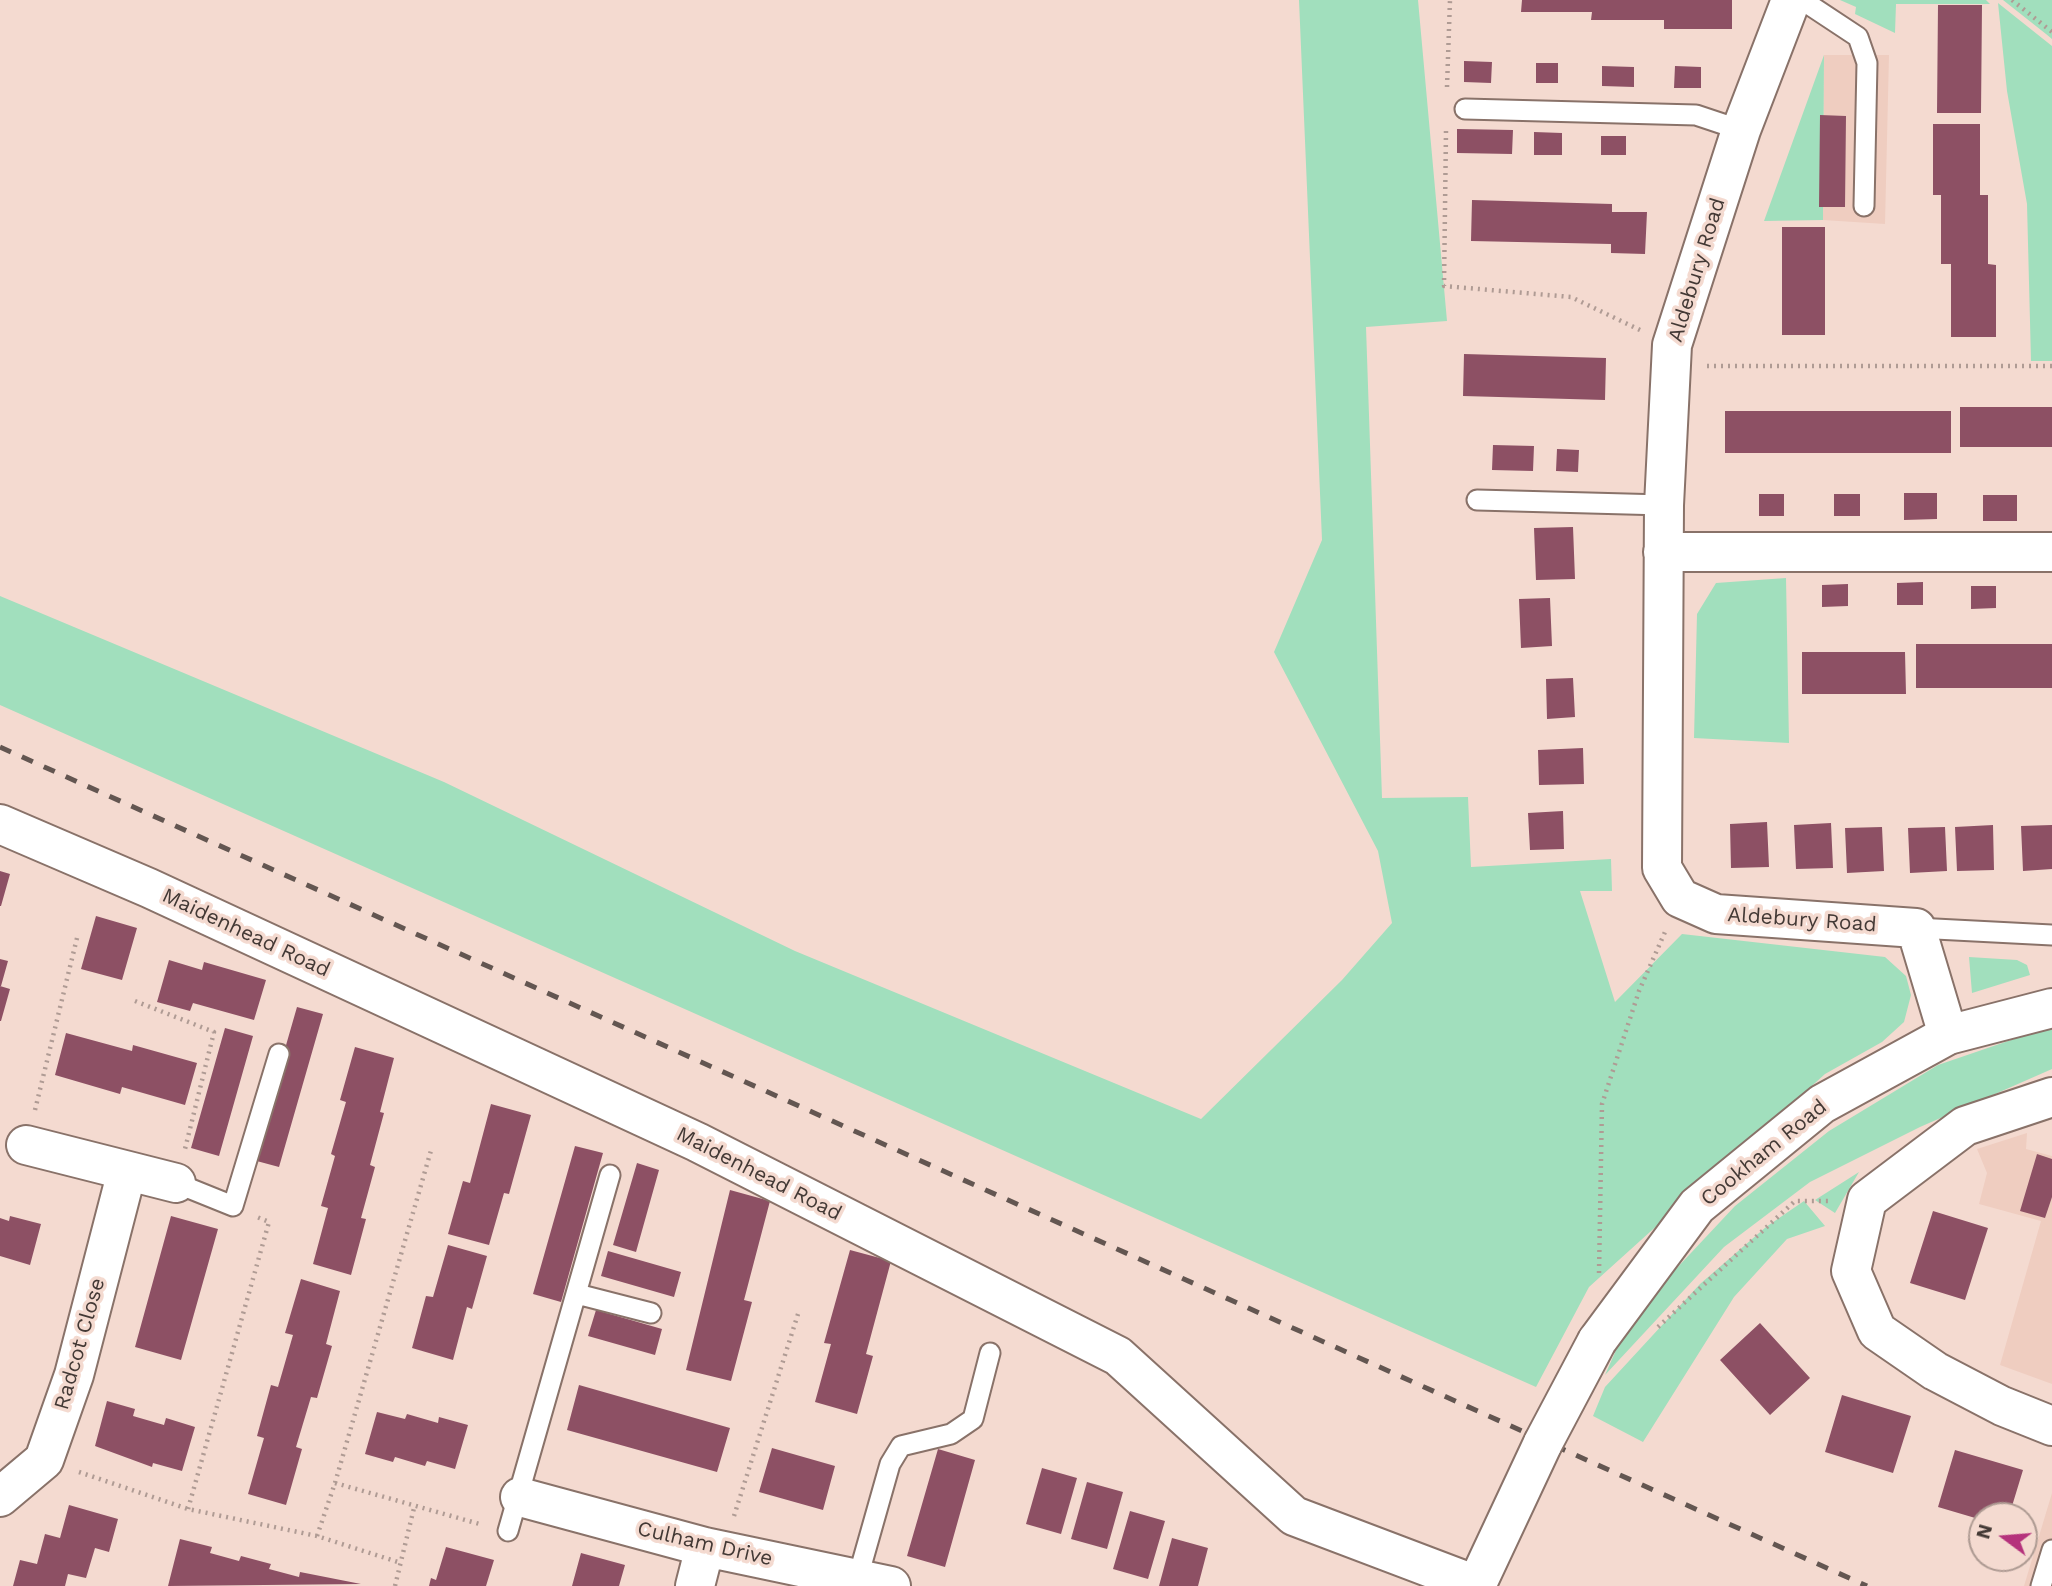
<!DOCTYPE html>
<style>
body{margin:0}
#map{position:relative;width:2052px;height:1586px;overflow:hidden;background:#f4dad0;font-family:"Work Sans",sans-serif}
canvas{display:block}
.north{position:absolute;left:1968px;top:1502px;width:70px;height:70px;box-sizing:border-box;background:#f4dad0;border:2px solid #ad9a92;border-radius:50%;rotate:286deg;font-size:19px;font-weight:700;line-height:28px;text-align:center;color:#433935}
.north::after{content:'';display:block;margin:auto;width:24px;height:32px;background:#b5327c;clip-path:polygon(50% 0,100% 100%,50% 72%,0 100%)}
</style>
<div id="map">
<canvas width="2052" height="1586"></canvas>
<div class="north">N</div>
</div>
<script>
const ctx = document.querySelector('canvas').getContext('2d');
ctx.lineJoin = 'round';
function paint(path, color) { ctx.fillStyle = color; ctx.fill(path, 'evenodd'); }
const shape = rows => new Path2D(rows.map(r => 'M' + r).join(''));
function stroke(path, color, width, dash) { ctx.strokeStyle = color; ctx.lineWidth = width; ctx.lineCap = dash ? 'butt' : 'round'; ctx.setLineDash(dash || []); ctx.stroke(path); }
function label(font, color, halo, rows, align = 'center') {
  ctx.font = font + ' "Work Sans",sans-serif'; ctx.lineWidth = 7; ctx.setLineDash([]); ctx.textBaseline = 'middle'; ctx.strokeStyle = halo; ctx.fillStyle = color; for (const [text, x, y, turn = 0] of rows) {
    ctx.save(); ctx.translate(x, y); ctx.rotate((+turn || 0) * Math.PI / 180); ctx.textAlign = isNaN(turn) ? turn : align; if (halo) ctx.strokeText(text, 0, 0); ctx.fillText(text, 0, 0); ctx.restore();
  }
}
paint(shape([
 [1824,55,1889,55,1885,224,1823,220],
 [2027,1133,2026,1149,2052,1156,2052,1384,2000,1365,2041,1221,1979,1204,1987,1173,1977,1149],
 [2052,1493,2052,1586,2024,1586]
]), '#efcdc0');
paint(shape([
 [1299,0,1418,0,1447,321,1366,327,1382,798,1468,797,1471,867,1611,859,1612,891,1580,891,1615,1002,1682,934,1885,957,1906,976,1911,995,1904,1022,1882,1042,1825,1074,1589,1287,1536,1387,0,705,0,596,444,782,795,951,1201,1119,1342,980,1392,923,1378,851,1274,652,1322,540],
 [1840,0,1986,0,1990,4,1896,4,1895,33,1855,14,1856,7],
 [2003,0,2052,0,2052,39,2046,34],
 [1998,3,2052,46,2052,361,2031,361,2027,204,2007,91],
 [1824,55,1823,220,1764,221],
 [1786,578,1789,743,1694,738,1697,614,1716,583],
 [1969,957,2017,960,2027,965,2030,975,1972,993],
 [2052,1026,2052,1069,1920,1127,1810,1182,1724,1247,1605,1375,1621,1339,1675,1270,1735,1206,1829,1131,1938,1065],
 [1859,1172,1835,1213,1815,1200],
 [1804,1201,1825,1226,1787,1239,1734,1297,1643,1442,1593,1416,1605,1387,1700,1284,1766,1227]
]), '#a1dfbd');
paint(shape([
 [1522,0,1732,0,1732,29,1664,29,1664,20,1591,20,1592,12,1521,12],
 [1938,5,1982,5,1981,113,1937,113],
 [1464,61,1492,62,1491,83,1464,82],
 [1536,63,1558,63,1558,83,1536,83],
 [1602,66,1634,67,1634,87,1602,86],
 [1675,66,1701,67,1701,88,1674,88],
 [1820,115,1846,116,1845,207,1819,207],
 [1933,124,1980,124,1980,195,1988,195,1988,264,1996,265,1996,337,1951,337,1951,264,1941,264,1941,195,1933,195],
 [1457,129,1513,130,1512,154,1457,153],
 [1534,132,1562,133,1562,155,1534,155],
 [1601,136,1626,136,1626,155,1601,155],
 [1472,200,1612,204,1612,212,1647,212,1645,254,1611,253,1611,244,1471,241],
 [1782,227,1825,227,1825,335,1782,335],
 [1464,354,1606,358,1605,400,1463,396],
 [1960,407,2052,407,2052,447,1960,447],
 [1725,411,1951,411,1951,453,1725,453],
 [1493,445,1534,446,1533,471,1492,470],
 [1557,449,1579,450,1578,472,1556,471],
 [1904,493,1937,493,1937,519,1904,520],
 [1759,494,1784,494,1784,516,1759,516],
 [1834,494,1860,494,1860,516,1834,516],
 [1983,495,2017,495,2017,521,1983,521],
 [1573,527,1575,579,1536,580,1534,528],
 [1923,582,1923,605,1897,605,1897,583],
 [1848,584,1848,606,1822,607,1822,585],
 [1971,586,1996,586,1996,608,1971,609],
 [1550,598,1552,646,1521,648,1519,599],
 [1916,644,2052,644,2052,688,1916,688],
 [1802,652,1905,652,1906,694,1802,694],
 [1573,678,1575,717,1547,719,1546,679],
 [1583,748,1584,784,1539,785,1538,750],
 [1563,811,1564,849,1530,850,1528,813],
 [1767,822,1769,867,1731,868,1730,824],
 [1831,823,1833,868,1796,869,1794,825],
 [1993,825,1994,870,1957,871,1955,827],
 [2052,825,2052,869,2023,871,2021,826],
 [1882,827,1884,871,1847,873,1845,828],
 [1945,827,1947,871,1910,873,1908,828],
 [0,871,10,874,1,906,0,906],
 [96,916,137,928,122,980,81,969],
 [0,959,8,961,1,986,0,986],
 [169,960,202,970,204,962,266,980,254,1020,193,1003,190,1011,157,1002],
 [0,986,10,989,1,1021,0,1021],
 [297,1007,323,1014,279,1167,253,1160],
 [225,1028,253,1036,219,1156,191,1148],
 [66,1033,132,1051,133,1045,197,1063,185,1105,122,1087,120,1094,55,1075],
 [355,1047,394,1058,380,1112,384,1113,370,1165,375,1167,361,1218,366,1219,351,1275,313,1264,328,1208,321,1206,335,1156,331,1154,346,1102,340,1100],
 [491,1104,531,1115,509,1194,504,1193,489,1245,448,1234,463,1181,470,1183],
 [575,1146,603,1153,561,1302,533,1294],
 [2037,1154,2052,1159,2052,1197,2045,1218,2020,1211],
 [637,1163,659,1170,636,1252,613,1245],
 [730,1190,770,1201,744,1300,752,1302,731,1381,686,1370],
 [1933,1211,1988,1228,1965,1300,1910,1283],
 [10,1216,41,1224,30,1265,0,1256,0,1218,9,1221],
 [171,1216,218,1229,181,1360,135,1347],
 [448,1245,487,1256,472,1309,467,1307,453,1360,412,1348,426,1296,433,1297],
 [850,1250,891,1261,866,1354,873,1356,857,1414,815,1402,831,1344,824,1343],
 [608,1251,681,1272,674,1297,601,1276],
 [301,1279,340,1291,326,1344,332,1346,317,1398,311,1397,296,1447,302,1449,286,1505,248,1494,264,1438,257,1436,271,1385,278,1387,293,1335,285,1333],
 [596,1310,662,1329,655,1355,588,1336],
 [1760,1323,1810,1378,1770,1415,1720,1360],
 [579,1385,730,1428,717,1472,567,1430],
 [1842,1395,1911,1416,1893,1473,1825,1452],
 [107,1401,135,1409,133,1416,164,1425,166,1418,195,1427,182,1471,153,1463,152,1467,95,1446],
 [377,1412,405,1419,407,1414,438,1423,439,1417,468,1425,455,1469,427,1461,425,1466,395,1457,393,1462,365,1454],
 [772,1448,835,1466,823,1510,759,1492],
 [938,1449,975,1460,945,1567,907,1556],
 [1955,1450,2023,1470,2009,1516,1982,1516,1982,1520,1938,1507],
 [1042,1468,1077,1478,1061,1534,1026,1524],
 [1087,1482,1123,1492,1107,1549,1071,1539],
 [69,1505,118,1519,109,1552,95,1548,86,1578,68,1574,65,1586,13,1586,20,1560,37,1564,45,1534,60,1538],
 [1130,1511,1165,1521,1148,1579,1113,1569],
 [1172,1538,1208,1548,1198,1586,1159,1586],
 [180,1539,212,1547,210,1553,239,1561,241,1556,271,1564,269,1569,299,1577,300,1572,361,1584,168,1586],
 [446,1547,494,1560,486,1586,429,1586,431,1578,436,1580],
 [581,1553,625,1565,619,1586,572,1586]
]), '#8d5064');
const lane = shape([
 [1802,0,1858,37,1867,63,1864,206],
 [1465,109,1696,115,1741,130],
 [1477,500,1664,505],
 [1916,928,2052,935],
 [176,1183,233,1206,279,1054],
 [577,1294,651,1313],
 [508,1531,610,1175],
 [858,1577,890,1464,901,1446,951,1434,973,1419,990,1353],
 [2041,1586,2052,1550]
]);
const street = shape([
 [1791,0,1741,130,1672,345,1664,505,1662,868,1680,898,1716,914,1916,928,1948,1035],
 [1663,552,2052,552],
 [0,824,149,888,697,1142,1118,1356,1294,1516,1476,1585],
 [2052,1097,1965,1126,1867,1200,1851,1271,1877,1331,1935,1371,2002,1406,2052,1426],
 [26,1145,176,1183],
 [0,1497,44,1460,74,1375,127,1171],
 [520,1497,705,1547,891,1586],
 [695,1586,705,1547]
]);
const secondary = shape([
 [1597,1341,1697,1206,1822,1104,1948,1035,2052,1008],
 [1476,1586,1543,1443]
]);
stroke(lane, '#897269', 23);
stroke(street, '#897269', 42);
stroke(secondary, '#897269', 42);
stroke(shape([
 [2012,0,2052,32],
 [1447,87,1450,0],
 [1446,131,1444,286,1571,297,1640,330],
 [1707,366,2052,366],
 [135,1001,214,1032,185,1149],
 [35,1110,78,934],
 [1599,1273,1602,1104,1639,991,1665,932],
 [1658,1327,1795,1201,1828,1201],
 [79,1472,188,1509,317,1536,401,1563],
 [335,1483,483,1525],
 [188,1509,269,1222,257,1217],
 [734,1516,798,1314],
 [317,1536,335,1483,432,1147],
 [395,1586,414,1508]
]), '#af9b94', 4.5, [2, 5]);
stroke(lane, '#fff', 19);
stroke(street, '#fff', 38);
stroke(secondary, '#fff', 38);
stroke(shape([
 [0,747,1867,1586]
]), '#635651', 5, [12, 12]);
const secondaryBridge = shape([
 [1543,1443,1597,1341]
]);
stroke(secondaryBridge, '#897269', 42, []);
stroke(secondaryBridge, '#fff', 38);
label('21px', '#433935', '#f4dad0', [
 ["Aldebury Road",1697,270,-73],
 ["Aldebury Road",1802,920,4],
 ["Maidenhead Road",246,933,25],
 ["Cookham Road",1764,1153,-39],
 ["Maidenhead Road",759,1174,27],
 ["Radcot Close",80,1344,-74],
 ["Culham Drive",705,1544,13]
]);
</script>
